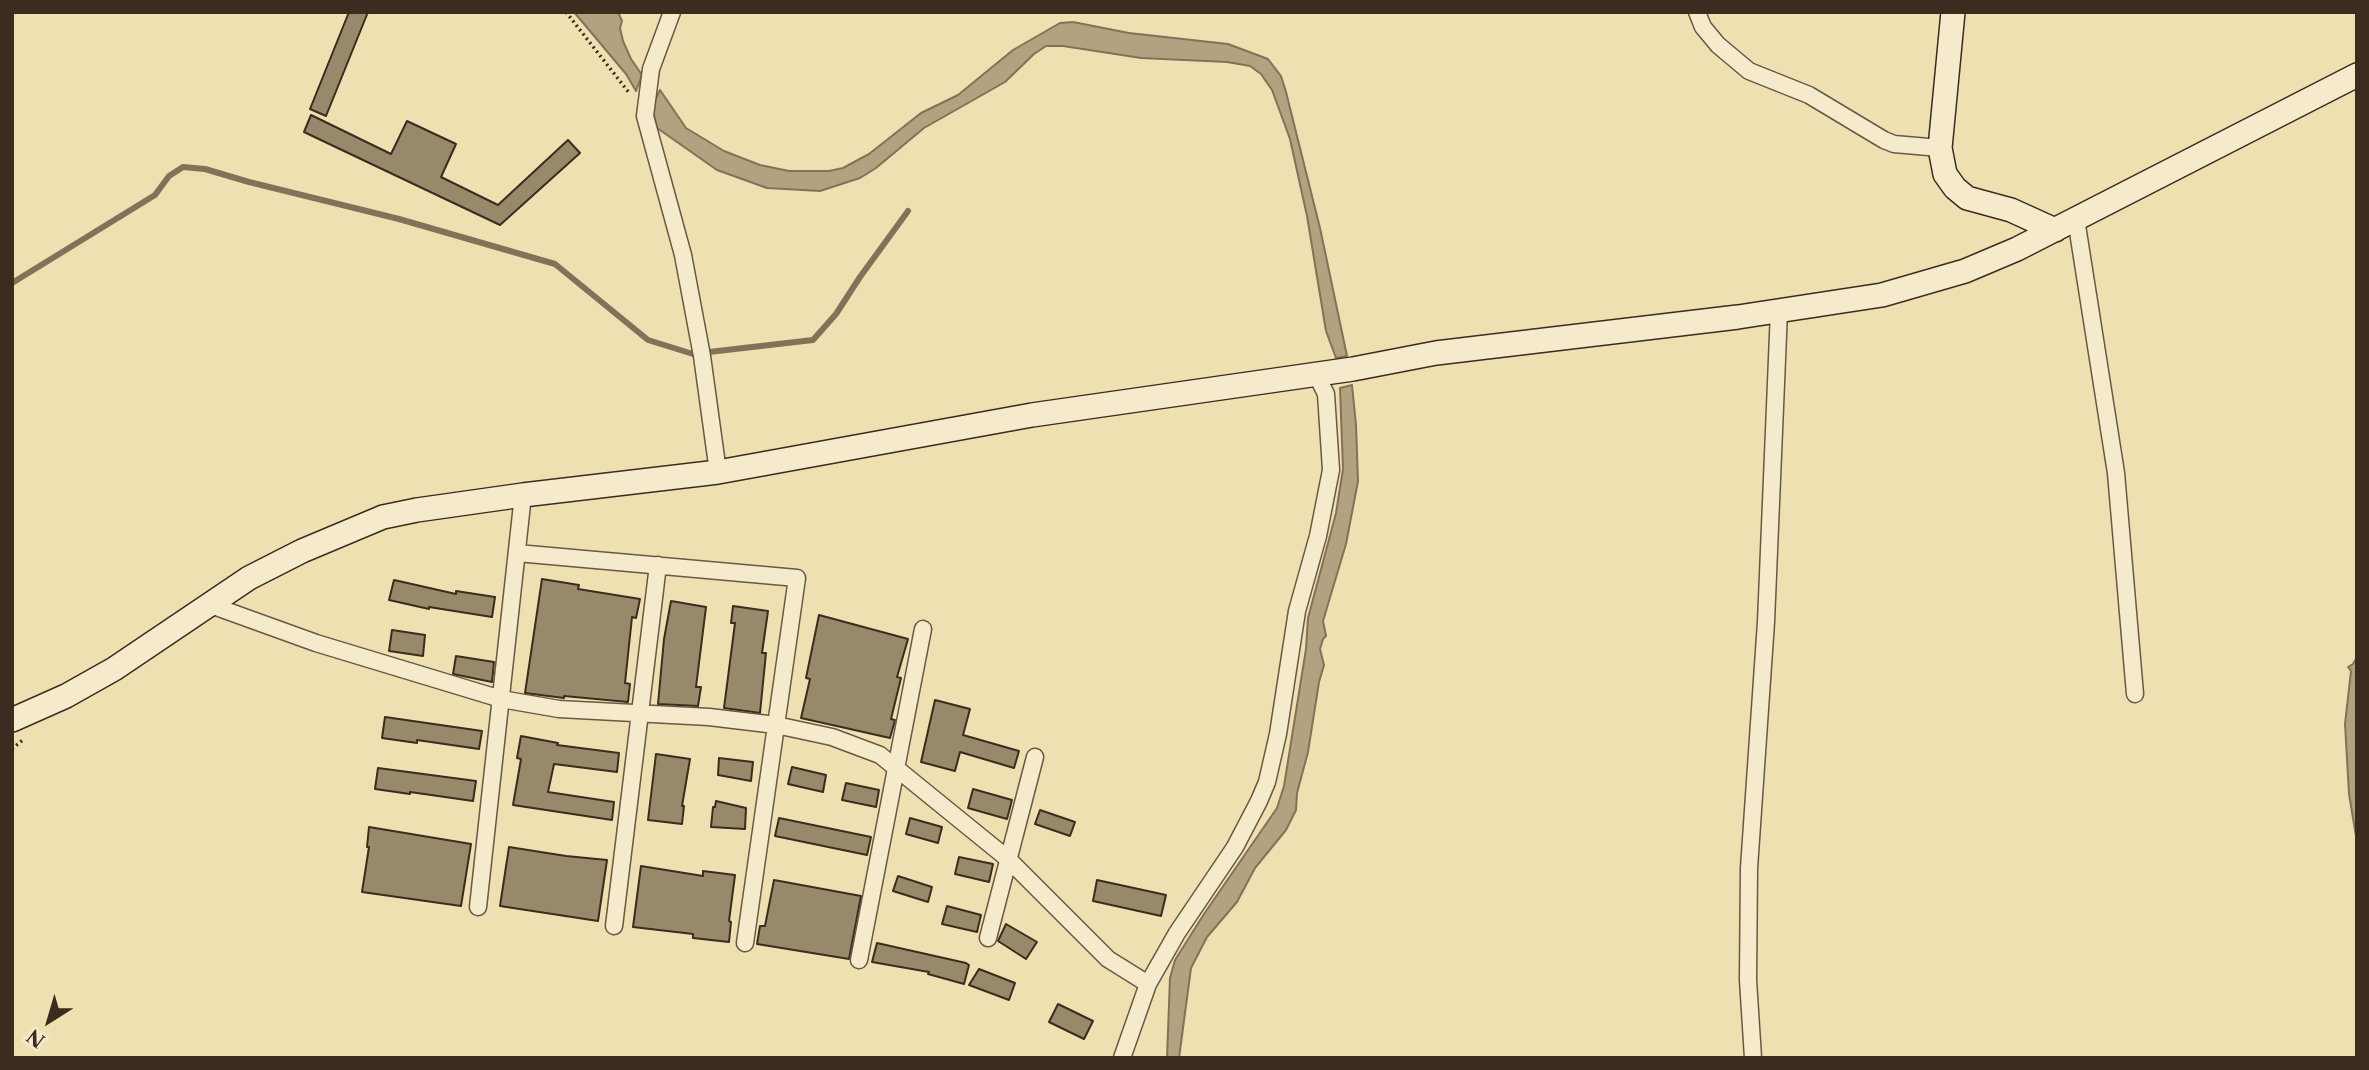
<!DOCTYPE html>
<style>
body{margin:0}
#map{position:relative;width:2369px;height:1070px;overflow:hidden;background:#efe0b1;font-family:"Libre Caslon Text",serif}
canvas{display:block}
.frame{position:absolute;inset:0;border:14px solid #3c2b1f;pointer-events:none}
.north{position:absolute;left:14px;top:986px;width:70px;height:70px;-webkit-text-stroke:5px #f5ebcc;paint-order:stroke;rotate:217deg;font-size:19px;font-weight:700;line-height:28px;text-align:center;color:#3c2b1f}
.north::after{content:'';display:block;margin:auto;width:24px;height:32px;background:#3c2b1f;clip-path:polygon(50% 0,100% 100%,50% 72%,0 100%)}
</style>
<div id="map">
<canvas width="2369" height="1070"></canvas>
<div class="frame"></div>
<div class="north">N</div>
</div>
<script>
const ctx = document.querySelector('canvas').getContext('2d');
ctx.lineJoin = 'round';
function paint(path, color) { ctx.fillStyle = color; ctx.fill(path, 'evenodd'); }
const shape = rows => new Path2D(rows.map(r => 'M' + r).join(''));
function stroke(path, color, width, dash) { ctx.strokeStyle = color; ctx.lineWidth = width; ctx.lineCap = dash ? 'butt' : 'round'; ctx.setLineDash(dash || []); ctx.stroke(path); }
const water = shape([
 [574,12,618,12,622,21,620,28,623,41,631,59,642,75,636,91,626,74,574,12],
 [1073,22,1129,33,1228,44,1268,59,1281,76,1286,92,1320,228,1347,356,1336,358,1326,331,1307,216,1290,139,1272,90,1261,74,1250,66,1227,62,1141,58,1063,46,1046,46,1034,54,1005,82,924,128,876,168,860,178,820,191,767,188,717,170,657,128,652,107,660,90,686,128,724,151,760,165,789,171,829,171,843,168,869,154,921,113,958,95,1013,50,1060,23,1073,22],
 [1352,385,1356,425,1358,481,1346,544,1323,621,1326,636,1323,639,1320,649,1324,665,1319,682,1308,752,1297,793,1296,810,1286,830,1255,868,1237,902,1207,937,1191,968,1179,1058,1167,1058,1170,978,1175,960,1204,914,1277,808,1284,786,1306,649,1308,618,1336,513,1343,469,1340,388,1352,385],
 [2357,657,2357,842,2349,794,2345,724,2351,671,2348,667,2353,664,2357,657]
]);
paint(water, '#b2a27f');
stroke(water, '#837259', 2);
stroke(shape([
 [12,283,155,195,169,176,183,167,205,169,249,182,399,219,555,264,648,340,693,354],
 [709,352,813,340,836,314,860,277,908,211]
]), '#837259', 6);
const building = shape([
 [349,12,368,12,326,116,310,109,349,12],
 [311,115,391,154,407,121,456,144,441,177,498,205,568,140,580,153,500,225,304,132,311,115],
 [542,579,579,585,578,589,640,599,636,618,632,617,625,683,630,684,628,702,564,696,564,698,525,693,542,579],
 [394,580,456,594,456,591,495,597,492,617,429,607,429,609,389,600,394,580],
 [671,601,706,607,696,687,701,687,698,706,658,704,664,639,671,601],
 [733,606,768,611,762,653,766,653,760,713,724,708,735,623,731,623,733,606],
 [819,615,908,639,897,677,901,678,891,719,895,720,890,738,801,718,810,679,806,678,819,615],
 [392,630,425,635,423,656,389,651,392,630],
 [456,656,494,662,492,682,453,674,456,656],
 [935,700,970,709,963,735,1019,751,1014,768,960,752,955,771,921,762,935,700],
 [385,717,482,731,479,749,417,740,417,743,382,738,385,717],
 [521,736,558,743,557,745,619,753,617,772,554,764,548,792,614,802,612,820,513,805,521,759,517,758,521,736],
 [656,754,690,759,682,806,684,806,682,824,648,820,656,754],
 [719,758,753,762,751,781,718,775,719,758],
 [792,767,826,775,823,792,788,784,792,767],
 [378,768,476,781,473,801,410,792,410,794,375,789,378,768],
 [846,783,879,790,876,807,842,800,846,783],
 [973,789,1012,800,1007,819,968,808,973,789],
 [716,801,746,808,745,829,711,827,713,807,715,807,716,801],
 [1040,810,1075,822,1070,836,1035,824,1040,810],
 [779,818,871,837,867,855,775,836,779,818],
 [910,818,942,827,938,843,906,834,910,818],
 [369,827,471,844,461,906,362,892,369,847,367,847,369,827],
 [509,847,566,856,607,860,598,921,500,906,509,847],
 [959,857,993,864,989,882,955,874,959,857],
 [641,866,703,876,703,871,735,875,729,921,731,922,729,942,693,938,693,934,633,927,641,866],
 [898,876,932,887,928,902,893,891,898,876],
 [774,880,861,896,849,959,757,944,760,926,765,926,774,880],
 [1097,880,1166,895,1161,916,1093,901,1097,880],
 [947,906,981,915,977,932,942,924,947,906],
 [1006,924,1037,942,1026,959,998,941,1006,924],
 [877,943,966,963,969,965,964,984,928,974,929,972,872,962,877,943],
 [979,969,1015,983,1009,1000,969,985,979,969],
 [1058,1004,1093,1021,1084,1039,1049,1022,1058,1004]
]);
paint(building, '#99896b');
stroke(building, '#3c2b1f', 2);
const street = shape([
 [672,12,651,69,645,116,683,255,702,356,718,472],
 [1697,12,1703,27,1718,45,1749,71,1809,95,1884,140,1894,144,1940,148],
 [2076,219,2116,473,2135,694],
 [517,553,797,578,745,943],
 [208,604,316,643,501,699,559,709,709,717,776,725,832,737,880,755,1008,859,1108,959,1148,984],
 [478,907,523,495],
 [614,926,658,565],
 [988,938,1035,757],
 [859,960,923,629],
 [1122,1058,1148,984,1177,933,1235,847,1259,801,1267,782,1278,734,1297,611,1318,536,1331,470,1326,394,1316,374],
 [1753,1058,1748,980,1749,868,1766,622,1779,311]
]);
const secondary = shape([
 [1953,12,1940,148,1945,174,1955,188,1967,198,2011,210,2055,230],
 [12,720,66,696,114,669,249,578,302,551,383,517,417,510,523,495,718,472,1032,415,1353,369,1436,353,1738,317,1882,295,1965,271,2017,249,2357,75]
]);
stroke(street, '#695844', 19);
stroke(secondary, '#3c2b1f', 26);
stroke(shape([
 [566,12,630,94],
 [12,749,24,739]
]), '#3c2b1f', 3.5, [2, 3.5]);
stroke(street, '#f5ebcc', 16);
stroke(secondary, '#f5ebcc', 23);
</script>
